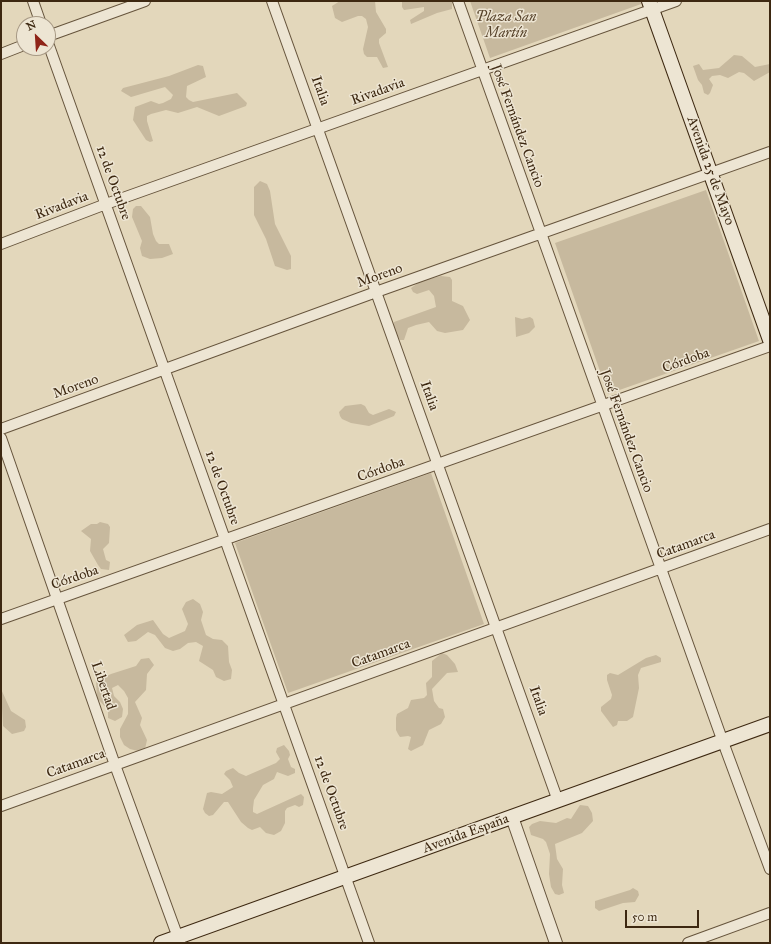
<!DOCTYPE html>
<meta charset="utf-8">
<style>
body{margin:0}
#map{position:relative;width:771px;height:944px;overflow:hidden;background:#e3d7bb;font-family:"IM FELL Great Primer",serif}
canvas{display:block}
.frame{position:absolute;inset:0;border:2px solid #3d2811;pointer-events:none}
.north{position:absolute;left:16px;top:16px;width:40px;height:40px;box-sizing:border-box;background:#ede5d3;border:1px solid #a79985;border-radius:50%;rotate:335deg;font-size:11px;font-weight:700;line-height:16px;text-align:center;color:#3d2811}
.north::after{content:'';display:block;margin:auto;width:14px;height:18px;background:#8f2418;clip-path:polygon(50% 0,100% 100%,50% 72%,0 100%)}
.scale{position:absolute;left:625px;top:910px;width:74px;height:18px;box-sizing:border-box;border:2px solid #3d2811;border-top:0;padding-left:5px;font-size:12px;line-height:14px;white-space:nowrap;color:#3d2811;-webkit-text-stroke:3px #ede5d3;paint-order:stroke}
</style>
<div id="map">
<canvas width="771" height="944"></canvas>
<div class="frame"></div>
<div class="north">N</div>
<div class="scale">50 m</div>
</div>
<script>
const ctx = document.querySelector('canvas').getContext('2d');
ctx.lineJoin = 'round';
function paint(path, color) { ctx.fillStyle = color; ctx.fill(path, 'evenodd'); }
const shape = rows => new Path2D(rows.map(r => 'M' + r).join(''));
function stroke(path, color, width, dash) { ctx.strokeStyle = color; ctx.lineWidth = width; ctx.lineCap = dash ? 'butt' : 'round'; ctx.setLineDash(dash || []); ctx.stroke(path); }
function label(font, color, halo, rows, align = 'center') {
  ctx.font = font + ' "IM FELL Great Primer",serif'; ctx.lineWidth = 3; ctx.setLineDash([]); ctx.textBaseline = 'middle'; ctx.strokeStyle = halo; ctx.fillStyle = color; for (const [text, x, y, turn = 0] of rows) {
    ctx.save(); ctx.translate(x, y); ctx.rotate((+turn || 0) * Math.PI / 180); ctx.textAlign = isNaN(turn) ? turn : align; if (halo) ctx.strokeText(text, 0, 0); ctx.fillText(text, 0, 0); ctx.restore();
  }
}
paint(shape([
 [340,1,375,1,376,12,386,29,386,33,379,39,379,43,388,67,383,68,377,57,367,57,364,54,363,49,368,27,366,19,362,16,358,16,342,22,335,18,332,6],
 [402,1,452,1,452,9,437,13,411,24,410,20,424,11,424,7,404,10,402,7],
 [470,1,644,1,644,3,490,58],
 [734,55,742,56,755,67,770,64,770,72,754,81,744,73,739,72,728,78,720,75,712,76,709,79,713,85,710,93,708,95,704,93,702,85,698,80,693,66,699,64,703,70,719,68],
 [198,65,203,66,206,77,187,86,186,97,189,100,193,102,237,93,247,103,246,106,219,116,197,107,178,113,166,110,151,114,147,116,147,121,153,141,150,142,146,140,133,120,135,107,151,101,159,104,163,103,171,99,173,95,165,87,131,97,121,91,123,88,169,76],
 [260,181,267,184,270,191,275,224,291,256,291,269,287,270,275,266,266,239,254,215,254,187],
 [706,190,759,341,608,394,555,243],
 [136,206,141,206,150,217,153,234,156,241,159,244,169,244,173,254,162,258,150,259,142,256,140,248,142,241,132,217,133,209],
 [441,276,450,277,452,280,452,301,463,306,470,320,463,330,445,333,437,331,429,322,416,325,408,328,404,340,400,340,393,330,394,322,436,307,434,296,429,290,417,294,413,292,411,288,421,281],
 [515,317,522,319,530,317,533,319,535,327,529,333,516,337],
 [361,404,365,406,369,413,373,415,389,409,396,412,394,416,369,426,351,423,342,419,340,416,339,412,345,406],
 [431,473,484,624,288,693,235,543],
 [100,522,108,524,110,527,109,543,103,549,106,560,110,562,109,570,101,569,98,565,90,551,91,539,81,531,91,524,97,524],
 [193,599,200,604,203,612,201,620,206,635,213,639,222,640,228,646,229,662,232,670,231,679,224,681,216,677,213,670,199,661,203,646,196,642,188,643,180,649,173,651,165,648,155,635,148,632,136,641,128,642,124,635,137,625,153,620,163,634,169,638,185,631,188,624,182,609,186,602],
 [442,653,447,655,455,664,458,672,447,673,432,689,434,701,439,708,443,709,445,717,441,724,429,730,423,745,411,751,408,749,411,737,408,736,400,737,398,734,396,730,396,718,397,714,408,708,411,700,424,698,427,695,426,683,432,677,432,661],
 [656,655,661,658,661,662,641,668,638,675,639,688,633,717,627,721,618,721,617,725,613,727,601,711,601,707,611,699,612,695,607,680,607,675,610,673,618,675,646,658],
 [149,658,154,665,147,674,146,690,135,702,142,718,140,725,147,740,145,749,138,751,130,749,124,745,120,737,120,729,128,714,128,698,124,691,118,685,112,688,114,696,120,702,123,709,122,717,115,721,108,718,108,710,97,698,96,681,111,674,136,666,141,659],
 [1,689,11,711,25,720,26,727,24,731,12,734,3,726],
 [284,745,289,751,290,755,288,759,291,767,295,769,295,773,288,776,277,772,274,779,263,785,254,800,253,808,253,812,257,814,301,794,304,797,303,805,299,807,295,805,287,808,285,811,285,823,281,831,274,835,266,833,260,827,252,830,248,828,241,822,228,802,224,802,213,815,209,816,205,813,203,809,207,793,211,792,222,794,233,787,230,780,224,774,226,771,233,768,239,773,246,776,276,763,280,759,276,752,277,748],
 [580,805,588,806,592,813,593,821,582,833,555,844,557,859,563,869,562,885,564,893,559,895,555,894,551,887,549,874,550,854,546,842,543,839,531,835,529,827,532,824,540,821,556,823,567,818,571,819],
 [633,888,638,891,639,895,635,902,623,903,599,911,595,908,595,901,630,890]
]), '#c7b99e');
const minor = shape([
 [33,1,41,24],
 [272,1,558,801],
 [458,1,723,742,770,869],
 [48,36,145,1],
 [48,43,369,943],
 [1,54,24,45],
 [1,244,106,204,676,1],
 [1,429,376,292,770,152],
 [1,438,115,765,180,943],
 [1,619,770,346],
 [1,806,770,529],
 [688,943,770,913]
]);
const tertiary = shape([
 [512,817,556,943]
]);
const secondary = shape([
 [649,1,770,340],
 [161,943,770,724]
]);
stroke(minor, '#66543c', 12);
stroke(tertiary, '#66543c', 14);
stroke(secondary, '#3d2811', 16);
stroke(minor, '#ede5d3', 10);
stroke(tertiary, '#ede5d3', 12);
stroke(secondary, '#ede5d3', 14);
label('italic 14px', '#59452d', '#ede5d3', [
 ["Plaza San",506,18],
 ["Martín",506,34]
]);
label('14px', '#3d2811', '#ede5d3', [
 ["Italia",320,91,70],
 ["Rivadavia",378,92,-20],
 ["José Fernández Cancio",517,126,70],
 ["Avenida 25 de Mayo",710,171,70],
 ["12 de Octubre",113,183,70],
 ["Rivadavia",62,206,-21],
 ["Moreno",380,276,-20],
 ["Córdoba",686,361,-20],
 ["Moreno",76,387,-20],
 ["Italia",429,396,70],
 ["José Fernández Cancio",626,431,70],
 ["Córdoba",381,470,-20],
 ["12 de Octubre",222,488,70],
 ["Catamarca",686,545,-20],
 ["Córdoba",75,578,-19],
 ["Catamarca",381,654,-20],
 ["Libertad",103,686,71],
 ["Italia",538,701,70],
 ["Catamarca",76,764,-20],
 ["12 de Octubre",331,793,70],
 ["Avenida España",466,834,-20]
]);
</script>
